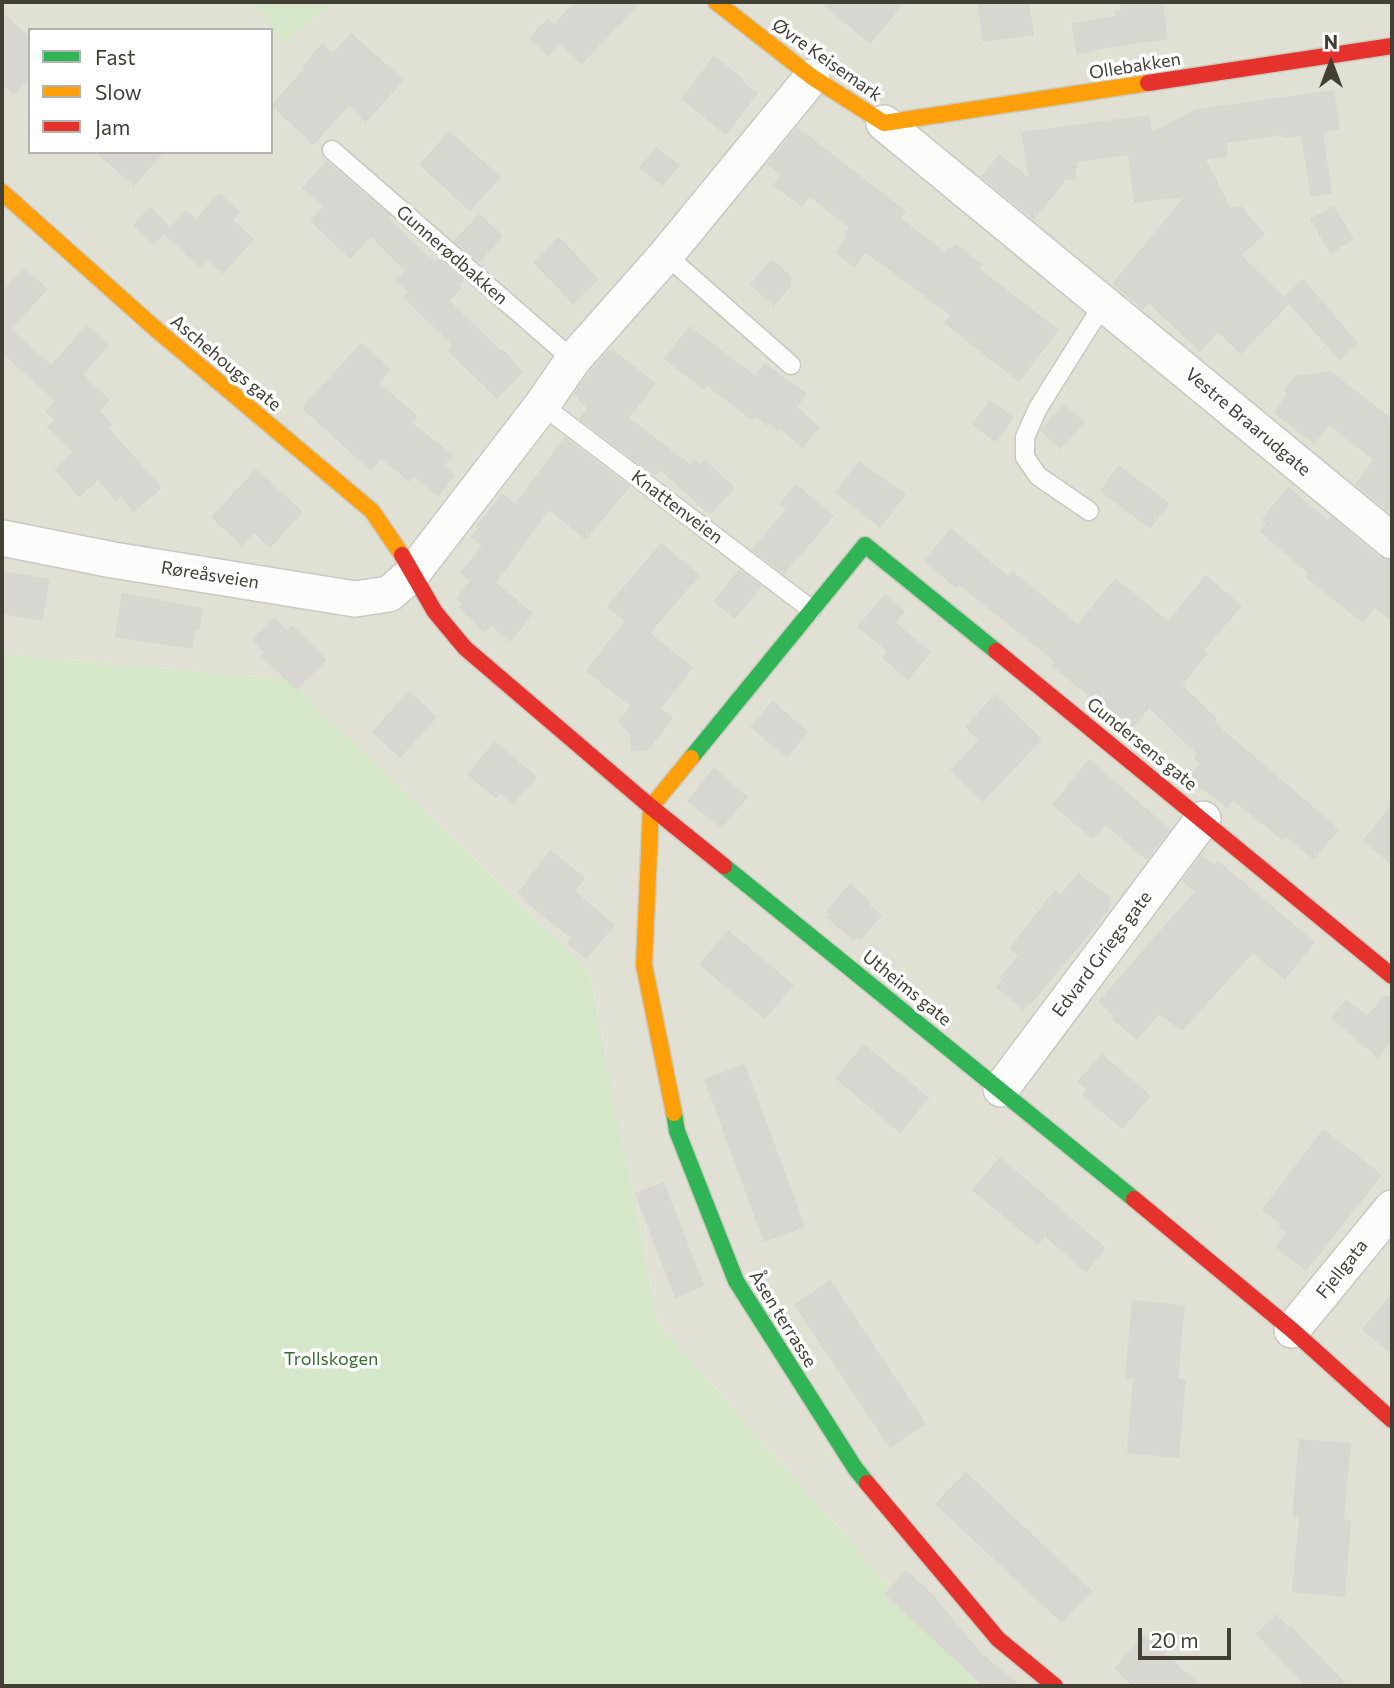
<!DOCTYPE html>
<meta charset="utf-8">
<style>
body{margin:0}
#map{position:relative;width:1394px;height:1688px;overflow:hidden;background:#edede7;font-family:Commissioner,sans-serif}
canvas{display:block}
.frame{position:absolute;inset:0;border:4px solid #424035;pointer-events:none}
.legend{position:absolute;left:28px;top:28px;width:245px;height:126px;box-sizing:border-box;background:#fff;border:2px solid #b3b3ae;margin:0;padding:9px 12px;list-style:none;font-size:21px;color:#424035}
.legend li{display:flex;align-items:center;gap:14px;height:35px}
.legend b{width:35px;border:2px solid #b3b3ae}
.north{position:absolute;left:1296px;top:28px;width:70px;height:70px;-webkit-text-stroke:5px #fff;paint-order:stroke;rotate:0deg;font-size:19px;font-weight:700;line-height:28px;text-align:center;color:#424035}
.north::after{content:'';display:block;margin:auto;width:24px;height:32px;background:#424035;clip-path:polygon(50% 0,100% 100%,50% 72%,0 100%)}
.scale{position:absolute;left:1138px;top:1628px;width:93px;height:32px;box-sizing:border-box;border:4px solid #424035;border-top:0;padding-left:9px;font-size:21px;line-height:24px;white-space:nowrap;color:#424035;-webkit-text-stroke:5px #fff;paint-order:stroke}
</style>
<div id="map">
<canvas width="1394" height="1688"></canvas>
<div class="frame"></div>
<ul class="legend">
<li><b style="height:9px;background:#30b455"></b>Fast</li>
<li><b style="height:9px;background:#ff9f0a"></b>Slow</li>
<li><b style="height:9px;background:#e5322d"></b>Jam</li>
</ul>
<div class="north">N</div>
<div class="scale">20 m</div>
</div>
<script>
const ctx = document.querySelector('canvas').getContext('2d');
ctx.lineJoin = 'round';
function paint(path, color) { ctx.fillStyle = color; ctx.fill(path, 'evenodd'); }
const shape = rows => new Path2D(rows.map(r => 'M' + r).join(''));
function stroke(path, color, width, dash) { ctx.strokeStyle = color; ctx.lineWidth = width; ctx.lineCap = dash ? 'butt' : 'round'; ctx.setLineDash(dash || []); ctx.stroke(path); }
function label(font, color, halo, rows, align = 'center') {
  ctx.font = font + ' Commissioner,sans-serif'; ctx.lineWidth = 7; ctx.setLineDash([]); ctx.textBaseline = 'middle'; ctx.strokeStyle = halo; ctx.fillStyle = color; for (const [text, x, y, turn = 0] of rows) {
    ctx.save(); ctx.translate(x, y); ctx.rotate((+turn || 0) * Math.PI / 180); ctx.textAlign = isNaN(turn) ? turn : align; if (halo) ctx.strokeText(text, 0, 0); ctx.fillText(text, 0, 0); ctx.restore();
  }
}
paint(shape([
 [2,2,1392,2,1392,1686,981,1686,974,1681,658,1323,589,971,290,680,2,654],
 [30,30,271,30,271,152,30,152]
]), '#e1e0d5');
paint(shape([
 [241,2,333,2,283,44,257,7],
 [2,654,290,680,589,971,658,1323,974,1681,981,1686,2,1686]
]), '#d5e6c9');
paint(shape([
 [575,2,641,2,582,64,559,43,548,56,529,38,548,18,554,24],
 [820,2,905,2,870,44],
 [977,2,1029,2,1034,35,983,42],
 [1120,2,1163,2,1168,39,1101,49,1077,55,1071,23,1115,16,1115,10,1121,9],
 [2,12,30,37,30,78,14,95,2,84],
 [351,33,404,80,366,122,349,106,313,145,271,105,305,68,303,66,322,43,333,53],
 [714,56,744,79,742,81,758,93,726,135,681,99],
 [1334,90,1340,129,1323,132,1332,194,1311,197,1301,136,1283,138,1282,135,1227,143,1227,156,1206,160,1231,208,1241,206,1265,234,1241,255,1284,297,1303,279,1358,343,1340,360,1289,304,1241,354,1218,332,1200,352,1149,303,1143,309,1112,284,1184,197,1134,203,1128,155,1077,162,1078,168,1075,169,1076,179,1066,180,1034,220,981,177,999,154,1028,177,1021,132,1150,115,1152,132,1197,109],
 [797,127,906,211,901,218,945,252,950,246,952,248,955,244,982,264,979,268,1059,330,1019,382,944,323,950,315,894,273,865,253,855,268,835,252,846,237,844,235,849,228,810,197,802,207,773,185,781,175,767,164],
 [449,131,501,177,470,211,419,165],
 [656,147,680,165,663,186,639,168],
 [95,152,164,152,134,186],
 [326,161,391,216,389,219,423,252,436,262,439,258,464,280,459,285,462,288,450,301,500,350,504,350,523,373,497,399,448,351,453,346,403,297,408,292,395,280,405,271,371,237,350,259,310,221,323,207,302,188],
 [219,193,240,212,233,220,254,239,223,274,207,260,201,268,164,234,186,210,196,219],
 [1334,206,1354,239,1330,254,1310,219],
 [150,207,171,227,154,245,133,225],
 [479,214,503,236,479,263,454,241],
 [559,237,599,279,573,304,533,262],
 [771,259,791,276,791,285,774,306,750,285],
 [24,268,48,289,11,329,51,365,87,325,109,345,83,375,110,400,100,411,113,425,109,428,162,488,134,512,121,497,116,501,98,480,79,497,54,469,73,452,47,427,54,419,45,411,55,401,2,353,2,292],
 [690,326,755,376,765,363,807,394,797,407,820,427,802,448,780,429,778,431,769,423,767,426,756,417,753,421,707,386,704,390,664,359],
 [361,343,391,370,379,383,418,416,412,423,453,455,444,466,455,475,438,496,413,476,410,482,381,459,371,471,302,408],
 [613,350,656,383,629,418,690,464,694,459,700,464,704,459,735,488,710,515,660,470,656,475,644,468,579,419,587,408,577,400,579,397,574,394,589,372,608,351],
 [1330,371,1392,419,1392,515,1355,484,1373,460,1329,425,1314,444,1273,412,1288,393,1284,390,1295,376],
 [990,400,1014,418,995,442,972,424],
 [1064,404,1085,422,1061,449,1040,431],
 [565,437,630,486,586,540,549,510,496,583,533,613,510,642,491,626,485,634,459,607,462,603,456,598,470,581,460,573,482,546,471,537,478,528,476,526,502,494,515,504],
 [859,461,906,494,880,528,835,492],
 [1119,465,1170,504,1150,529,1100,491],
 [256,469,303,512,270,548,254,533,242,546,211,517],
 [796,484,834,516,784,574,753,551,753,548,786,509,779,504],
 [1288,487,1328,520,1331,516,1379,557,1392,561,1392,622,1375,608,1363,623,1305,577,1308,573,1259,531,1266,523,1262,519],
 [951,528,1008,576,1012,571,1078,624,1115,578,1168,621,1206,575,1242,606,1204,650,1208,653,1182,685,1217,719,1214,722,1339,829,1314,860,1285,836,1282,840,1233,800,1227,808,1188,778,1200,764,1194,759,1197,754,1149,708,1131,730,1052,666,1055,662,959,585,956,588,924,561],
 [661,543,700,575,650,633,693,667,661,708,673,718,648,750,631,752,630,734,618,722,630,706,586,671,625,621,607,607],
 [739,569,762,586,735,619,713,602],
 [2,571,50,579,42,621,2,614],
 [122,593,203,608,199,631,195,630,192,649,115,637],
 [885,594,905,611,896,623,931,652,908,680,882,658,887,651,857,627],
 [274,617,287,630,292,625,327,660,296,690,261,656,264,653,252,640],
 [409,691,437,717,400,758,372,732],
 [995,694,1042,739,983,802,950,770,979,740,965,727],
 [773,701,808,732,787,758,750,727],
 [495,741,537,777,513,804,500,793,496,799,467,774],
 [1089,759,1170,829,1147,860,1105,825,1093,839,1052,805],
 [714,768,748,797,721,828,687,801],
 [1392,803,1392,865,1363,841],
 [550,850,585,878,575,891,615,925,586,959,567,943,571,938,523,900,525,898,518,893],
 [1201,855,1214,865,1218,861,1315,942,1285,980,1253,953,1182,1031,1159,1014,1137,1040,1112,1019,1114,1016,1098,1002,1195,891,1182,881],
 [1078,873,1110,897,1109,910,1031,1004,1029,1003,1023,1010,996,987,1002,980,999,978,1018,956,1009,948,1055,890,1061,894],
 [850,883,871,902,869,904,882,915,860,941,857,938,854,941,826,917,829,914,826,912],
 [728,930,794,985,765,1019,699,965],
 [1384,996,1392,997,1392,1040,1378,1058,1331,1018,1346,999,1367,1016],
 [864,1044,929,1098,900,1133,835,1078],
 [1102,1054,1151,1096,1122,1129,1082,1095,1086,1089,1077,1082],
 [745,1064,805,1227,764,1242,704,1079],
 [1323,1129,1382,1175,1306,1271,1275,1247,1286,1233,1278,1227,1280,1224,1262,1210],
 [1000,1157,1106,1248,1086,1272,1045,1237,1038,1245,972,1190],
 [664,1182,704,1286,675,1298,635,1193],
 [830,1280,926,1424,890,1448,794,1305],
 [1392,1293,1392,1354,1362,1330],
 [1132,1300,1185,1305,1178,1379,1186,1379,1179,1458,1127,1453,1133,1379,1125,1379],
 [1299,1439,1351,1443,1344,1519,1351,1520,1345,1597,1292,1592,1299,1517,1292,1516],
 [966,1472,1092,1591,1062,1623,935,1504],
 [906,1570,932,1594,981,1653,1021,1686,983,1686,885,1594],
 [1277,1614,1289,1628,1289,1624,1348,1686,1306,1686,1256,1634],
 [1143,1635,1202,1686,1134,1686,1114,1669]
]), '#d7d6d0');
const lane = shape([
 [332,150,573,360],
 [666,255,791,365],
 [542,405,812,610],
 [1089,511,1038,476,1025,457,1025,437,1038,408,1104,303]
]);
const street = shape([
 [884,123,1392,541],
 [2,538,113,560,355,599,389,594,412,574,542,405,573,360,666,255,812,77],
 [1001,1089,1203,819],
 [1292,1330,1392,1208]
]);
const fast = shape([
 [691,758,865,545,996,651],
 [724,866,1134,1199],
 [674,1113,677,1131,736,1281,855,1468,867,1483]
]);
const slow = shape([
 [716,2,812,77,884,123,1148,83],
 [2,192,158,331,372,511,402,555],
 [674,1113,644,965,651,807,691,758]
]);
const jam = shape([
 [1148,83,1392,46],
 [402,555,435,612,465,648,651,807,724,866],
 [996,651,1392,976],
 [1134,1199,1292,1330,1392,1420],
 [867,1483,998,1639,1055,1686]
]);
stroke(lane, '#c9c9c3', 21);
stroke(street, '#c9c9c3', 38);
stroke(fast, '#cccbbf', 19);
stroke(slow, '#cccbbf', 19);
stroke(jam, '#cccbbf', 19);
stroke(lane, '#fcfcfb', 18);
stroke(street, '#fcfcfb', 35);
stroke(fast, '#30b455', 16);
stroke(slow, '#ff9f0a', 16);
stroke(jam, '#e5322d', 16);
label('18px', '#424035', '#fff', [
 ["Øvre Keisemark",827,60,35],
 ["Ollebakken",1135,66,-9],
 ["Gunnerødbakken",452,255,41],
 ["Aschehougs gate",226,363,40],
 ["Vestre Braarudgate",1248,422,40],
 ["Knattenveien",677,507,37],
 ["Røreåsveien",210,575,9],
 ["Gundersens gate",1142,744,39],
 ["Edvard Griegs gate",1102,954,-53],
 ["Utheims gate",907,988,39],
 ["Fjellgata",1342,1269,-51],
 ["Åsen terrasse",783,1319,58]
]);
label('18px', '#396d2f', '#fff', [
 ["Trollskogen",331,1359]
]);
</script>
